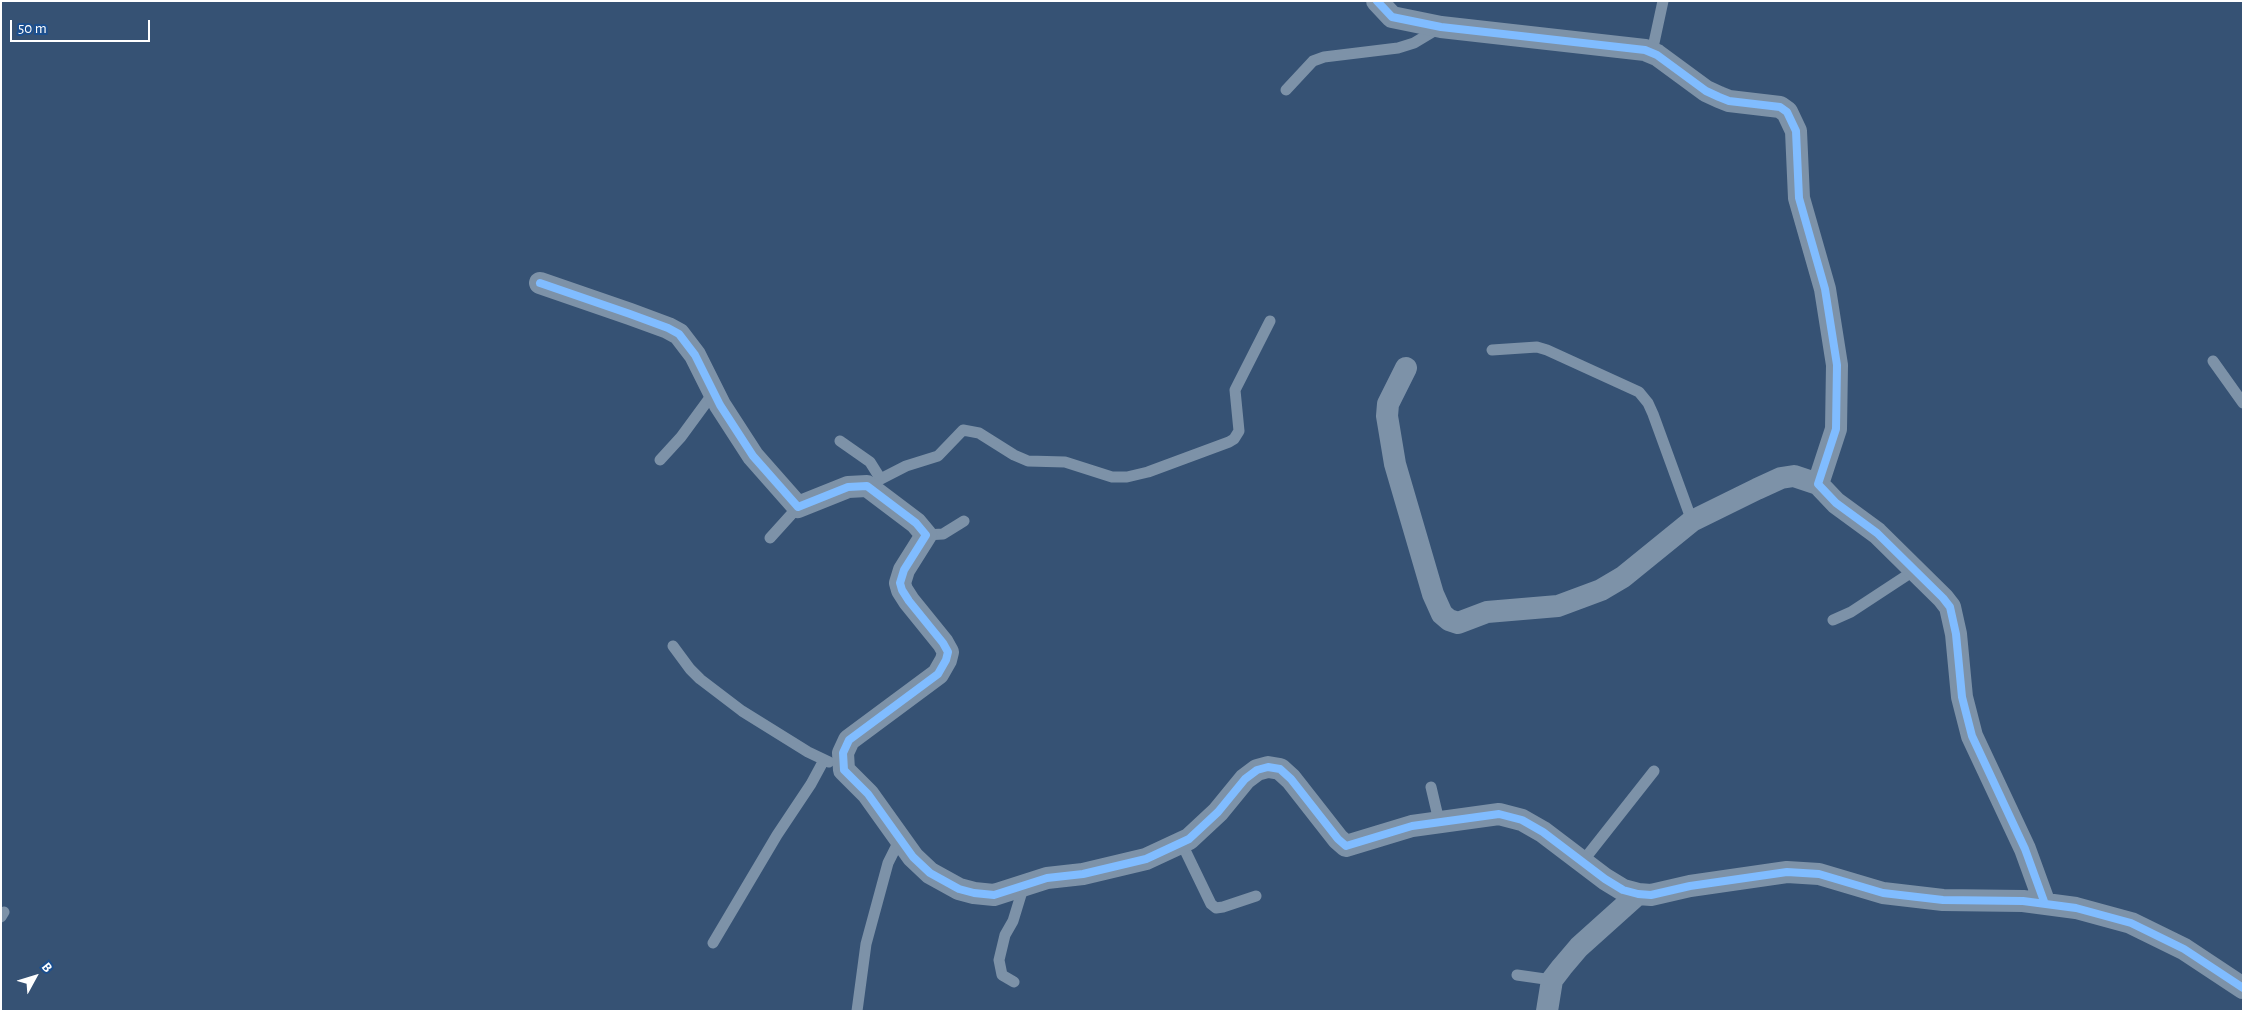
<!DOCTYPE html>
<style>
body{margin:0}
#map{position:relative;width:2244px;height:1012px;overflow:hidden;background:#365274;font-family:"Alegreya Sans",sans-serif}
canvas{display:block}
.frame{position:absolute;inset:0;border:2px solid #fff;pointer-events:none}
.north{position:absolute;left:10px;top:952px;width:50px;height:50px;-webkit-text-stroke:4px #1b4f8f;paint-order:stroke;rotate:51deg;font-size:14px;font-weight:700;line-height:20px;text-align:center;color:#fff}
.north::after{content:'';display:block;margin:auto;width:18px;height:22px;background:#fff;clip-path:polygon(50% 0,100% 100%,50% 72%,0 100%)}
.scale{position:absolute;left:10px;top:20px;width:140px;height:22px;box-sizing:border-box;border:2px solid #fff;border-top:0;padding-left:6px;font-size:15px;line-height:18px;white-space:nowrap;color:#fff;-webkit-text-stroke:4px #1b4f8f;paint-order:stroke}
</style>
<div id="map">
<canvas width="2244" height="1012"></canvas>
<div class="frame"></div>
<div class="north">B</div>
<div class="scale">50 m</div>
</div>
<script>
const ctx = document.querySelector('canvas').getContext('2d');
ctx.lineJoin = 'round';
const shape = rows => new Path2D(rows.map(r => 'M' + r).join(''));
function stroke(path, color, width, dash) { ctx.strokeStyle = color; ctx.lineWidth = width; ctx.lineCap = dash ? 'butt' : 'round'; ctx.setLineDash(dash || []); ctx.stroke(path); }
stroke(shape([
 [1652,52,1663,1],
 [1286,90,1313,61,1324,57,1398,48,1414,43,1439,28],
 [1492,350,1537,347,1547,350,1639,392,1648,403,1653,414,1692,521],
 [2213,361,2243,403],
 [840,441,870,462,880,478],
 [660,460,681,437,714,392],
 [867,486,906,466,938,456,963,430,979,433,1014,455,1028,461,1065,462,1112,477,1127,477,1148,472,1229,442,1234,439,1239,431,1235,390,1270,321],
 [926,535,943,534,964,521],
 [770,538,798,507],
 [1833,620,1851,612,1915,570],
 [673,646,690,669,700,679,742,711,808,752,829,762],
 [1431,787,1439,821],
 [1182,844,1211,904,1216,908,1223,907,1256,896],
 [1583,861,1654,771],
 [1,917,4,912],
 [713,943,777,835,811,784,824,760],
 [1517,975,1552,980],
 [1014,982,1002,975,999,960,1005,935,1013,921,1024,885],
 [857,1011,866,944,888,863,900,839]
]), '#7d92a8', 11);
stroke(shape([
 [1377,1,1392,17,1441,27,1645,50,1657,55,1706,91,1719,97,1729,101,1780,107,1787,112,1796,131,1799,198,1825,289,1837,365,1836,429,1818,484,1836,503,1877,533,1943,598,1950,607,1956,634,1962,697,1972,736,2025,849,2045,904],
 [540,283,630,314,668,328,679,334,695,355,720,405,753,456,798,507,848,487,867,486,916,523,926,535,904,570,900,583,902,590,909,601,943,643,948,652,946,660,938,674,849,740,843,753,844,770,868,794,913,857,930,873,959,889,974,893,994,895,1047,878,1083,874,1146,859,1189,839,1218,812,1245,779,1257,770,1268,767,1280,769,1291,779,1338,839,1346,846,1412,826,1499,814,1522,820,1543,832,1605,879,1623,890,1638,894,1651,895,1690,886,1787,872,1819,874,1883,893,1943,900,2023,901,2076,908,2131,923,2184,949,2243,988],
 [1406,368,1388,404,1387,416,1395,464,1433,594,1442,614,1449,620,1458,623,1487,612,1558,606,1601,590,1623,577,1692,521,1757,489,1781,478,1794,476,1818,484],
 [1547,1011,1552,980,1562,967,1579,947,1638,894]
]), '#7d92a8', 22);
stroke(shape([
 [1377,1,1392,17,1441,27,1645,50,1657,55,1706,91,1719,97,1729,101,1780,107,1787,112,1796,131,1799,198,1825,289,1837,365,1836,429,1818,484,1836,503,1877,533,1943,598,1950,607,1956,634,1962,697,1972,736,2025,849,2045,904],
 [540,283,630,314,668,328,679,334,695,355,720,405,753,456,798,507,848,487,867,486,916,523,926,535,904,570,900,583,902,590,909,601,943,643,948,652,946,660,938,674,849,740,843,753,844,770,868,794,913,857,930,873,959,889,974,893,994,895,1047,878,1083,874,1146,859,1189,839,1218,812,1245,779,1257,770,1268,767,1280,769,1291,779,1338,839,1346,846,1412,826,1499,814,1522,820,1543,832,1605,879,1623,890,1638,894,1651,895,1690,886,1787,872,1819,874,1883,893,1943,900,2023,901,2076,908,2131,923,2184,949,2243,988]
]), '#80bcff', 8);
</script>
